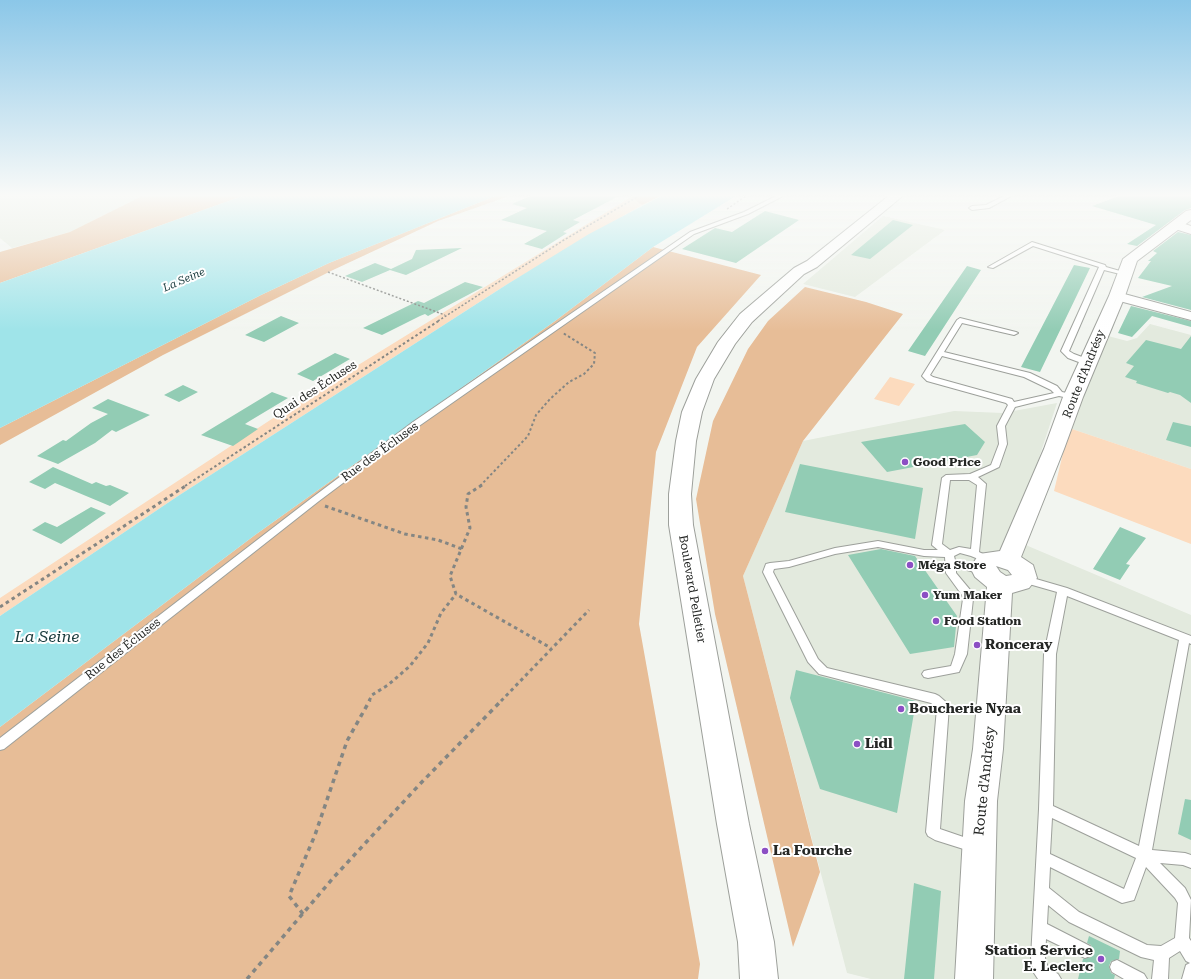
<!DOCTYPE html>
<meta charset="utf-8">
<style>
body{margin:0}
canvas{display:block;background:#f2f5f0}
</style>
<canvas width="1191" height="979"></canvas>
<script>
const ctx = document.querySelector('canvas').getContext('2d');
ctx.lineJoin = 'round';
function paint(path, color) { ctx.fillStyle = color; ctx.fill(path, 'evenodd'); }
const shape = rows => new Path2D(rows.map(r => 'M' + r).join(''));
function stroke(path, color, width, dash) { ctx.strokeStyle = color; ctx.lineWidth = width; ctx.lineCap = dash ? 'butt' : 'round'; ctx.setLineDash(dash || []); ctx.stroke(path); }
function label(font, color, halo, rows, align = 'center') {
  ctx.font = font + ' "Roboto Serif",serif'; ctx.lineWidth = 4; ctx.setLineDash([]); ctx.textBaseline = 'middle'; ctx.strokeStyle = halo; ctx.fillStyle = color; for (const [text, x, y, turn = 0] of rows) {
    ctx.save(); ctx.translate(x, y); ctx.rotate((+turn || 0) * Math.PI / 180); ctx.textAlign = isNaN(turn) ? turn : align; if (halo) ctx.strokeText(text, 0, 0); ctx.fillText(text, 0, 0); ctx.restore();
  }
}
paint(shape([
 [0,194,146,194,70,232,12,248,0,238],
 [883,216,945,230,855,297,803,284],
 [1150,324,1191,335,1191,469,1069,428,1108,336,1127,341,1137,338],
 [1057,403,1013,537,1028,546,1191,615,1191,979,871,979,847,973,743,576,803,441,954,411,1003,413]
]), '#e3eade');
paint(shape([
 [631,197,642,205,506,285,178,496,0,616,0,598,290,407],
 [890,377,915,384,899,406,874,399],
 [1069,428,1191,469,1191,544,1054,491]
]), '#fcdbbe');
paint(shape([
 [146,194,248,194,0,283,0,252,70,232],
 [500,194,515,194,438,221,333,270,163,355,0,445,0,428,261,295,329,263],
 [638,194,665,194,642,205,631,197],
 [653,247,761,275,697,347,656,452,639,624,700,964,698,979,0,979,0,727,255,535,555,321],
 [805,287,866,302,903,314,803,441,743,576,820,872,793,947,715,614,696,499,713,421,748,349,768,321]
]), '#e7bd97');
paint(shape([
 [248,194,500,194,329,263,261,295,0,428,0,283],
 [665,194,739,194,653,247,555,321,255,535,0,727,0,616,178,496,506,285,589,234]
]), '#9fe4e9');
paint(shape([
 [535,194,623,194,573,220,580,222,563,232,567,233,542,249,524,244,547,231,501,220,527,208,512,204],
 [1124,194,1191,194,1191,208,1185,210,1137,246,1127,244,1156,225,1092,206],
 [765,211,799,220,736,263,682,249,715,228,732,232],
 [893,220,913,225,870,259,851,255],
 [1178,232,1191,235,1191,310,1142,297,1172,286,1138,278,1151,261,1148,261,1157,253,1153,251],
 [462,248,406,275,390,270,362,282,345,276,375,263,391,269,412,259,416,250],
 [1074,265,1090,268,1040,372,1021,367],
 [967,266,981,270,925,356,908,351],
 [465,282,483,287,428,316,425,314,420,316,382,335,363,328,418,301,424,303],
 [1131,306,1191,321,1191,327,1152,316,1132,337,1118,333],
 [281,316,299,323,264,342,245,335],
 [1191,336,1191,403,1180,395,1170,392,1168,393,1136,383,1137,381,1125,377,1134,366,1126,363,1146,340,1181,349],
 [335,353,350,359,313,381,297,374],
 [183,385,198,392,179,402,164,395],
 [272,392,288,398,248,422,245,424,258,429,233,446,201,435],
 [108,399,150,415,116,432,112,430,95,443,58,464,37,456,63,440,66,441,91,423,108,414,92,408],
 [1173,422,1191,426,1191,447,1166,440],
 [965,424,985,442,977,455,887,472,861,442],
 [800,464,923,488,915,539,785,512],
 [53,467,92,484,96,482,106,486,110,485,129,493,110,506,55,483,45,489,29,482],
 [91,507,106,513,61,544,32,530,45,522,57,527],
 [1120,527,1146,538,1126,564,1130,565,1120,580,1093,569],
 [881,549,915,556,957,616,954,647,910,654,848,555],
 [796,670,916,701,897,813,820,789,790,698],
 [1185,799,1191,800,1191,840,1178,834],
 [914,883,941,891,934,979,904,979],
 [1089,936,1120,951,1119,959,1111,961,1109,966,1111,973,1115,975,1114,979,1078,979,1083,959,1091,957,1093,952,1091,945,1087,943]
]), '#92ccb4');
const service = shape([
 [780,194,787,194,748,214,694,234,419,426,319,501,4,749,0,750,0,738,313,497,413,422,690,232,744,212,780,194],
 [1008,194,1015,194,989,208,972,210,969,208,972,206,986,205,1008,194],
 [1032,242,1105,265,1106,267,1127,273,1124,275,1104,270,1069,351,1074,354,1090,360,1090,364,1084,364,1068,358,1061,351,1099,267,1033,246,993,268,988,267,1032,242],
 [960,318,1016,332,1018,333,1014,335,962,323,944,352,1030,373,1057,386,1062,392,1076,395,1077,397,1073,399,1059,396,1015,407,1005,426,1007,444,999,467,978,477,986,484,979,552,991,558,993,560,991,562,988,563,971,556,960,553,954,556,955,560,986,569,987,571,986,573,982,574,956,567,956,573,971,591,973,599,967,654,959,672,928,678,924,677,922,674,924,671,928,670,951,666,955,654,963,599,962,595,946,573,945,557,924,556,878,547,835,554,789,567,774,569,773,572,818,659,827,668,935,694,939,696,947,703,949,706,940,829,978,842,980,846,978,850,973,852,935,840,928,836,926,832,937,708,931,703,819,674,808,662,763,572,766,564,770,563,789,561,835,548,878,541,924,550,938,550,932,545,942,478,946,475,970,474,991,465,999,444,997,426,1008,405,1006,403,927,381,922,376,957,320,960,318],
 [942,356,1024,377,1051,390,1054,393,1014,402,1012,399,933,377,930,375,942,356],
 [950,480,969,480,977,485,971,549,959,547,950,550,942,544,950,480],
 [1025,575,1036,579,1067,588,1191,636,1191,644,1189,643,1152,850,1185,853,1191,855,1191,868,1183,865,1160,863,1185,888,1191,900,1189,938,1191,941,1191,979,1182,979,1186,965,1190,963,1186,961,1180,951,1169,958,1168,979,1152,979,1154,960,1141,957,1069,922,1048,905,1047,924,1090,946,1092,951,1090,956,1085,958,1046,939,1045,958,1048,968,1058,974,1061,979,1038,979,1034,973,1031,958,1039,809,1044,654,1057,592,1029,584,1021,580,1020,578,1021,576,1025,575],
 [1067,596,1179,640,1139,846,1053,806,1056,654,1067,596],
 [1052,818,1136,858,1124,889,1050,854,1052,818],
 [1050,867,1122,903,1134,900,1146,867,1175,898,1178,903,1175,938,1161,946,1147,945,1079,912,1049,888,1050,867],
 [1117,960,1144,974,1147,979,1124,979,1112,972,1110,967,1112,962,1117,960]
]);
const minor = shape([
 [1176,221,1191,226,1191,234,1172,228,1170,225,1176,221],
 [1117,292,1191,312,1191,320,1112,299,1110,296,1112,293,1117,292]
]);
const tertiary = shape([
 [1191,210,1191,220,1137,261,1125,296,1083,397,1064,449,1021,557,1033,565,1037,578,1029,588,1012,593,1003,749,997,801,993,979,955,979,965,801,973,749,987,587,975,577,972,571,972,565,979,554,1000,551,1044,449,1063,397,1109,296,1123,259,1186,211,1191,210],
 [996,566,1008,570,1012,575,1006,576,1000,572,996,566]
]);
const secondary = shape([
 [891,194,905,194,817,267,804,274,752,322,735,344,714,379,702,412,696,441,691,494,693,525,749,824,774,942,778,979,740,979,738,942,717,824,669,525,669,494,676,441,682,412,696,379,718,342,740,314,794,268,807,261,891,194]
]);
stroke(service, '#9da09b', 2);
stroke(minor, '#9da09b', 2);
stroke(tertiary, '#9da09b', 2);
stroke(secondary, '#9da09b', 2);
stroke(shape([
 [808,194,811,194],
 [727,209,749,194],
 [328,272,445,315],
 [438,321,564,240,642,194]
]), '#848683', 1.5, [2, 2]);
stroke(shape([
 [185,486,440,320],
 [480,486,528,436,536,415,550,399,569,382,584,374,594,364,595,353,563,333]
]), '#848683', 2, [2.5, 2.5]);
stroke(shape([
 [482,485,468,494,466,507,470,528,450,576,456,594,551,648],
 [325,506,405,534,438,540,462,549],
 [0,607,187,485],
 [369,701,372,695,388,685,410,666,428,643,441,613,456,594],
 [501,701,589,610]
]), '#848683', 3, [3.5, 3.5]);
stroke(shape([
 [303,914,289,896,315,835,347,741,370,700],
 [247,979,334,877,420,784,502,700]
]), '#848683', 3.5, [4.5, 4.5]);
paint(service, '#fff');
paint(minor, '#fff');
paint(tertiary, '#fff');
paint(secondary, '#fff');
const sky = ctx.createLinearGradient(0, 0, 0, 331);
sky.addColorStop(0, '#8bc7e8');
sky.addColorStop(0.59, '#f9faf8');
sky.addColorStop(1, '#f9faf800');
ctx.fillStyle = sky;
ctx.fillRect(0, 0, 1191, 331);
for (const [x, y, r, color] of [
 [905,462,4,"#8c4fc4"],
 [910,565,4,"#8c4fc4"],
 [925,595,4,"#8c4fc4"],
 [936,621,4,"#8c4fc4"],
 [977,645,4,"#8c4fc4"],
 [901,709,4,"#8c4fc4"],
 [857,744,4,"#8c4fc4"],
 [765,851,4,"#8c4fc4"],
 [1101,959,4,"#8c4fc4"]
]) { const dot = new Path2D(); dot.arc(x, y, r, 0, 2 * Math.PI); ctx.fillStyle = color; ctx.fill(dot); stroke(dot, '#fff', 1.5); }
label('italic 11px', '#183a3c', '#fff', [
 ["La Seine",184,280,-23]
]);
label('12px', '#242624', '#fff', [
 ["Route d'Andrésy",1084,374,-68],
 ["Quai des Écluses",315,390,-33],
 ["Rue des Écluses",380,452,-36],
 ["Boulevard Pelletier",692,589,80],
 ["Rue des Écluses",123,649,-38]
]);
label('bold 12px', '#242624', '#fff', [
 ["Good Price",913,462],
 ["Méga Store",918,565],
 ["Yum Maker",933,595],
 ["Food Station",944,621]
], 'left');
label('bold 14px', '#242624', '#fff', [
 ["Ronceray",985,645],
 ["Boucherie Nyaa",909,709],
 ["Lidl",865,744],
 ["La Fourche",773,851],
 ["Station Service",1093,951,"right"],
 ["E. Leclerc",1093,967,"right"]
], 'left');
label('14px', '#242624', '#fff', [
 ["Route d'Andrésy",985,781,-84]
]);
label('italic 16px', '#183a3c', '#fff', [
 ["La Seine",47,637]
]);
</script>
